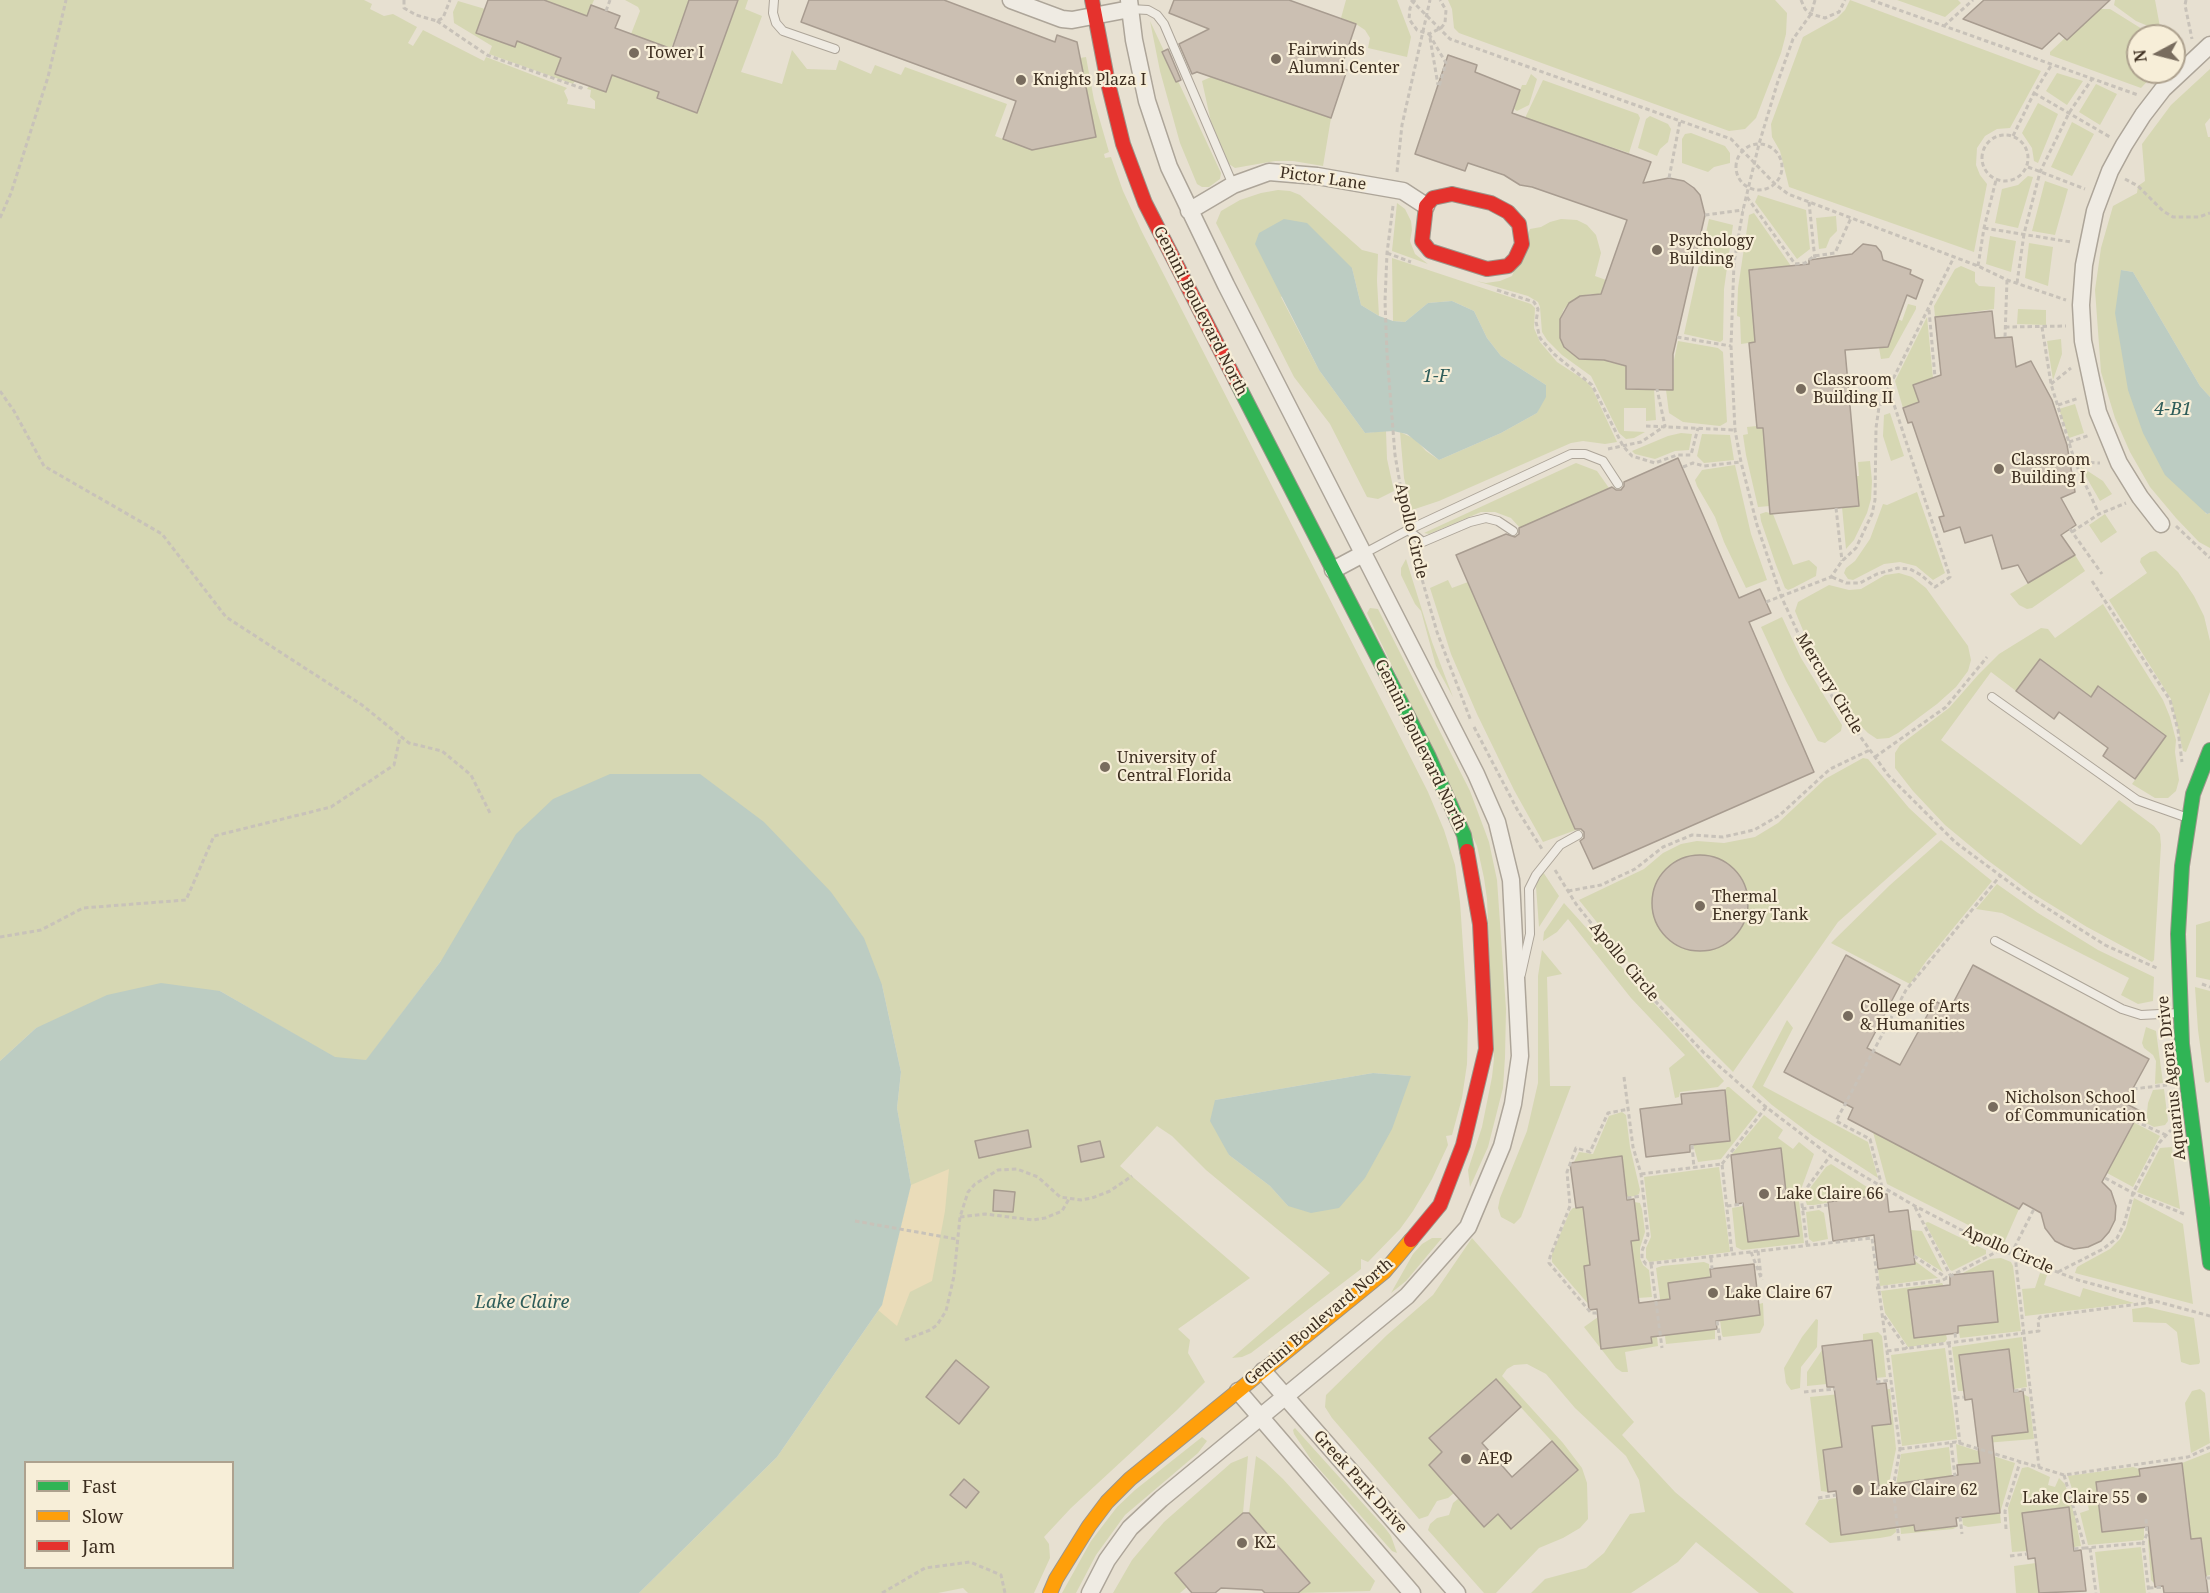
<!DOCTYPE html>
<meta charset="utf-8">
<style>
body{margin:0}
#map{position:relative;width:2210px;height:1593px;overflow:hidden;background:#e7e0d1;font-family:"Noto Serif",serif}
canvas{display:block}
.legend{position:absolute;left:24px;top:1461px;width:210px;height:108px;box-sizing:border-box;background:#f7eed8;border:2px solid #ada18e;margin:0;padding:8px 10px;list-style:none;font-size:18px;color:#3d2e20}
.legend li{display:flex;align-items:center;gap:12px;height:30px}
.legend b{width:30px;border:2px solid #ada18e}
.north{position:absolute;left:2126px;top:24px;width:60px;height:60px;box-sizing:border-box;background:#f7eed8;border:2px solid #ada18e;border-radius:50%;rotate:263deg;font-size:16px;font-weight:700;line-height:24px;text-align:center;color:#3d2e20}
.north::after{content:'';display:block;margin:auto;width:21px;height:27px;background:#786c5e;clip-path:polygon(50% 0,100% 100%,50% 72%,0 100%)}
</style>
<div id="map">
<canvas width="2210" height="1593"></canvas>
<ul class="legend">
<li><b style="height:8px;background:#30b455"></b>Fast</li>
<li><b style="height:8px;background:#ff9f0a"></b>Slow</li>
<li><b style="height:8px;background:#e5322d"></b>Jam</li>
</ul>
<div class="north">N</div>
</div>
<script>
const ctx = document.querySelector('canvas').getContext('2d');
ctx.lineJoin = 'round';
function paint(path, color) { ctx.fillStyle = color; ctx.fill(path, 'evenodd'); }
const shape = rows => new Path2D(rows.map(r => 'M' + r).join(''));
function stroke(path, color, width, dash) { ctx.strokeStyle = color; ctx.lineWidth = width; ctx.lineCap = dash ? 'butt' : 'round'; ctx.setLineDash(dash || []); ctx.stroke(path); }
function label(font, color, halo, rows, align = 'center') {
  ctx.font = font + ' "Noto Serif",serif'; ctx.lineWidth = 4.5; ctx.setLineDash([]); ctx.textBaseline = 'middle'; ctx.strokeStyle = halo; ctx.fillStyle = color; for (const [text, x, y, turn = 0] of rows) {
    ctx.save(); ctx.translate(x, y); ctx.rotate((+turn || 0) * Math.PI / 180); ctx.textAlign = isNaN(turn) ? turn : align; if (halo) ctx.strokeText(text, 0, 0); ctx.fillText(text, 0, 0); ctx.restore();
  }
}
paint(shape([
 [0,0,364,0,372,4,370,9,384,16,393,14,417,27,408,43,413,46,423,30,484,61,486,57,567,88,564,91,568,100,567,104,595,109,595,101,590,97,591,90,587,89,589,86,606,92,612,75,659,92,657,99,696,113,738,0,748,0,745,9,762,16,741,72,782,84,792,50,807,69,836,70,839,60,871,74,875,65,901,75,905,67,1007,104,995,136,1032,150,1080,58,1086,57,1094,100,1109,152,1104,154,1105,158,1111,157,1123,191,1142,232,1386,709,1428,792,1444,830,1455,865,1460,902,1468,1020,1467,1064,1462,1098,1452,1135,1446,1136,1448,1145,1432,1179,1413,1211,1400,1229,1368,1262,1361,1259,1361,1269,1251,1353,1242,1357,1232,1358,1330,1273,1206,1170,1172,1136,1157,1126,1120,1166,1250,1278,1178,1329,1190,1340,1188,1353,1205,1382,1177,1410,1071,1508,1044,1537,1049,1544,1050,1558,1034,1593,968,1593,963,1588,938,1593,639,1593,777,1457,882,1305,911,1185,897,1108,901,1072,882,985,441,961,366,1061,335,1058,220,991,36,1028,0,1061],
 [1373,1073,1410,1076,1288,1206,1270,1186,1229,1155,1215,1100],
 [544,0,594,0,587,16],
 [625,0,689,0,671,49,631,34,640,11,638,7],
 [1346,0,1397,0,1411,37,1407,57,1368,48,1370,38,1365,30,1356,24,1341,18],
 [1448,0,1775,0,1787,13,1786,34,1781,53,1756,118,1745,129,1729,131,1459,33,1454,28,1452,9],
 [1850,0,2041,71,2010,128,1997,129,1985,136,1977,148,1976,165,1980,175,1987,184,1974,252,1789,187,1780,151,1772,137,1771,124,1803,37,1837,18,1845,10],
 [1897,0,1958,0,1961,3,1945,17],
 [2115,0,2155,0,2160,27,2148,26,2136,21,2114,5],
 [458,1,485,9,477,33,514,47,517,41,561,58,575,81,573,84,489,54,492,46,454,23,453,12],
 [2100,9,2110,9,2142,29,2160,33,2161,36,2138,36,2138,72,2156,72,2141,88,2050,55,2050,52,2065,38,2067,40],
 [1150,21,1164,51,1162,53,1176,82,1178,81,1221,173,1220,179,1209,187,1202,187,1197,184,1180,143,1160,71],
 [2210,69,2210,118,2205,124,2208,137,2210,137,2210,397,2200,386,2133,272,2121,270,2206,514,2210,513,2210,548,2199,542,2176,518,2150,487,2130,452,2115,418,2101,372,2095,290,2101,248,2113,206,2137,193,2138,186,2145,181,2142,144,2171,105],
 [2057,73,2083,81,2067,105,2046,91],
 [1531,74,1537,79,1529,105,1517,111,1514,109,1522,85,1526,85],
 [1211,77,1331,118,1323,166,1293,161,1275,161,1235,168,1229,164,1211,122,1202,81],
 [1543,80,1638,114,1640,118,1629,153,1525,118],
 [2096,84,2117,94,2100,125,2079,112],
 [2038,103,2058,114,2038,163,2034,161,2032,148,2022,133],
 [1650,116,1668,124,1671,129,1668,142,1660,149,1657,156,1638,148,1646,119],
 [2072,122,2094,134,2072,176,2051,167],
 [1691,133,1725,146,1730,153,1730,163,1714,167,1708,172,1682,163,1682,139,1685,134],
 [2028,176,2033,177,2018,228,1995,223,2002,189,2018,185],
 [2045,181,2068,189,2055,235,2032,231],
 [1278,190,1290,191,1300,195,1362,250,1378,254,1377,281,1379,316,1361,305,1352,268,1281,297,1319,370,1365,433,1386,431,1387,459,1394,491,1378,499,1367,497,1330,424,1294,377,1216,223,1221,211,1240,200,1261,193],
 [1758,195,1806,210,1810,249,1797,259,1755,202],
 [1397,203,1405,209,1411,221,1412,230,1410,241,1415,254,1428,264,1392,251],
 [1754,213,1791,266,1749,270,1755,342,1741,344,1740,317,1737,316,1738,288,1749,215],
 [1836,216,1837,231,1830,238,1826,248,1819,249,1816,218],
 [1561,219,1577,220,1587,225,1596,235,1601,253,1595,276,1606,280,1600,296,1591,294,1580,296,1574,299,1564,309,1560,319,1560,338,1564,347,1579,359,1599,360,1610,355,1609,362,1626,366,1654,389,1656,420,1646,421,1646,408,1624,408,1624,431,1645,432,1634,438,1626,439,1619,433,1591,376,1562,355,1547,340,1542,332,1540,307,1538,302,1528,296,1476,281,1486,283,1500,281,1512,276,1530,229,1541,227,1550,222],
 [1709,219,1733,225,1724,289,1723,340,1720,342,1684,334],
 [1990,236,2016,241,2011,272,1986,264],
 [2029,243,2053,247,2048,286,2025,278],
 [1392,258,1531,304,1535,308,1534,328,1540,342,1557,362,1586,381,1592,388,1617,442,1605,444,1583,441,1571,443,1439,501,1412,510,1404,478,1400,432,1415,439,1426,451,1439,460,1501,433,1537,413,1546,385,1501,356,1487,338,1474,311,1452,301,1428,303,1405,322,1393,321],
 [1961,266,1975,272,1975,282,1979,286,1995,287,1994,309,1935,317,1934,306,1955,269],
 [1908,304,1916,306,1916,309,1889,358,1881,359,1879,348,1898,319,1902,321],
 [2018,309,2046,310,2046,325,2017,324],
 [1927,317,1933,378,1913,385,1919,402,1903,408,1895,381],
 [2061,339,2062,354,2053,380,2047,341],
 [1678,341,1718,348,1723,352,1727,422,1720,426,1683,422,1669,413,1666,390,1673,390,1674,360],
 [2075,404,2084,433,2069,438,2059,409],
 [1890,413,1904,456,1891,461,1883,436,1884,415],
 [1757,426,1757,428,1763,428,1770,506,1758,507,1746,455,1743,435,1748,434,1747,427],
 [1681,433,1692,434,1689,450,1675,451,1655,459,1635,454,1632,451,1668,436],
 [1702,434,1730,435,1734,460,1704,463,1697,456],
 [1870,461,1872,481,1871,499,1867,513,1854,540,1846,549,1842,507,1856,476,1859,476,1858,462],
 [1576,463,1597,471,1609,488,1520,528,1511,518,1495,512,1481,512,1429,534,1424,533],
 [1735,465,1751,534,1767,580,1746,588,1724,542,1715,517,1697,486,1695,480,1702,470],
 [2080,466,2103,481,2112,494,2100,501],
 [1917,492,1945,573,1933,580,1916,566,1900,562,1884,564,1853,580,1848,579,1844,573,1846,568,1855,561,1870,539,1883,504,1887,505],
 [1766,512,1773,514,1793,565,1809,560,1817,567,1816,576,1793,588,1788,590,1785,588,1776,565,1761,521,1760,514],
 [2105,514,2117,532,2101,543,2089,525],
 [2156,551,2178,572,2194,596,2204,616,2210,641,2210,692,2186,752,2183,751,2171,699,2109,600,2147,573,2140,562,2141,558,2150,552],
 [2075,555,2085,571,2032,608,2027,609,2019,605,2010,594],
 [1406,559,1432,642,1453,697,1436,666,1421,611,1415,604,1401,575,1401,568],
 [1899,573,1912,577,1926,588,1968,646,1971,660,1968,671,1956,687,1937,704,1898,733,1889,738,1877,739,1868,733,1859,724,1807,640,1795,611,1798,602,1829,585,1849,590,1861,589,1885,575],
 [1448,580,1452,588,1468,582,1576,830,1543,842,1514,790,1477,714,1451,654,1430,588],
 [2103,604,2163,700,2170,717,2176,740,2175,752,2179,780,2176,791,2168,798,2155,798,2132,784,2166,736,2099,686,2091,697,2040,659,2016,691,1991,672,1941,740,2081,845,2119,800,2154,826,2160,834,2161,845,2154,960,2152,962,2087,927,2032,893,1986,859,1945,825,1913,791,1895,768,1895,753,1900,745,1949,708,1978,675,1999,654,2041,628,2048,629,2055,638],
 [1370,608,1378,609,1382,617,1470,791,1489,842,1497,880,1506,1009,1505,1057,1503,1088,1488,1147,1470,1187,1468,1170,1482,1127,1492,1077,1494,1059,1487,899,1484,878,1477,846,1367,613],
 [1782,617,1801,658,1842,725,1841,731,1825,743,1818,741,1786,681,1761,627],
 [1863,758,1868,759,1909,808,1937,834,1838,922,1733,1072,1652,991,1579,900,1644,869,1663,853,1681,844,1697,841,1724,843,1755,837,1778,823,1825,779],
 [1941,840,1992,881,1927,960,1910,984,1831,943,1890,885],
 [1543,872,1559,896,1539,927,1536,887,1537,880],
 [1997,884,2038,913,2098,950,2154,977,2153,1001,2138,1004,2121,995,2129,978,2002,913,1976,909],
 [1564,903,1724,1081,1718,1087,1680,1092,1679,1097,1675,1098,1669,1068,1685,1055,1631,998,1568,919,1557,932,1543,941,1544,932],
 [2210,921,2210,980,2196,977,2196,925],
 [1542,950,1562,974,1547,977,1550,1086,1571,1086,1521,1217,1514,1224,1501,1217,1498,1208,1500,1198,1527,1131,1538,1083,1538,976],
 [2195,987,2210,991,2210,1081,2208,1083,2205,1082,2198,1030],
 [1787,1020,1793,1028,1763,1086,1868,1142,1878,1178,1813,1136,1772,1105,1752,1087],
 [2146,1027,2156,1031,2163,1083,2155,1084,2156,1061,2153,1055,2144,1048,2142,1043],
 [1727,1087,1729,1087,1758,1112,1721,1159,1698,1162,1693,1144,1730,1141,1725,1090],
 [2164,1089,2168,1121,2165,1125,2154,1127,2146,1123,2148,1103,2153,1090],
 [1622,1112,1626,1115,1630,1147,1640,1190,1639,1194,1635,1196,1627,1197,1622,1157,1574,1162,1579,1152,1593,1154,1609,1116],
 [1764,1115,1783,1130,1778,1138,1793,1149,1799,1142,1814,1154,1800,1192,1786,1192,1781,1148,1731,1155],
 [2133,1122,2160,1136,2133,1187,2107,1173],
 [1873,1132,2019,1209,2004,1243,1887,1184],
 [2172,1147,2180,1209,2137,1192,2160,1148],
 [1831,1164,1867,1187,1869,1196,1814,1205,1807,1205,1804,1196,1826,1167],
 [1719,1167,1730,1252,1649,1262,1646,1258,1646,1248,1651,1237,1644,1177],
 [1794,1198,1799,1201,1804,1243,1742,1250,1736,1247,1732,1208,1743,1206,1748,1242,1798,1236],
 [2134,1198,2183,1224,2193,1304,2075,1273,2077,1267,2110,1249,2120,1239,2126,1228],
 [1634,1202,1640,1203,1642,1209,1645,1232,1640,1248,1640,1258,1643,1265,1649,1270,1652,1297,1638,1298,1633,1260,1584,1266,1589,1305,1552,1262,1552,1254,1570,1211,1573,1208,1583,1207,1588,1246,1638,1240],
 [1819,1210,1824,1213,1828,1239,1813,1242,1809,1239,1806,1212],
 [1928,1222,1986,1250,1986,1254,1952,1271,1950,1270,1925,1223],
 [1911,1230,1922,1231,1943,1272,1914,1254],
 [1432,1238,1442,1238,1406,1281,1391,1293,1413,1254,1422,1244],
 [1472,1238,1634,1422,1622,1435,1675,1492,1794,1593,1759,1593,1696,1542,1678,1562,1631,1593,1531,1593,1545,1579,1586,1568,1604,1553,1630,1514,1645,1512,1639,1480,1626,1456,1575,1408,1546,1374,1527,1364,1514,1365,1507,1369,1502,1376,1563,1443,1582,1468,1587,1483,1588,1519,1580,1528,1563,1538,1539,1548,1496,1593,1484,1593,1428,1530,1430,1524,1437,1518,1449,1515,1453,1503,1459,1498,1484,1527,1498,1514,1512,1529,1578,1470,1495,1379,1430,1438,1442,1452,1429,1465,1454,1493,1448,1498,1437,1501,1428,1516,1419,1519,1332,1418,1325,1407,1326,1395,1387,1335,1433,1295],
 [2001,1258,2011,1262,2013,1266,2021,1331,1960,1338,1958,1326,1998,1322,1993,1271,1961,1274,1990,1259],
 [1915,1261,1938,1278,1880,1286,1878,1269,1915,1264],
 [1704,1262,1709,1264,1710,1277,1668,1283,1715,1329,1715,1339,1666,1344,1656,1268,1662,1266],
 [2040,1273,2047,1275,2044,1285,2080,1297,2083,1288,2134,1303,2025,1316,2022,1289,2035,1288],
 [1942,1283,1944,1286,1909,1290,1914,1338,1946,1334,1947,1339,1945,1342,1908,1347,1885,1313,1881,1291],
 [1763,1303,1764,1325,1760,1333,1723,1337,1722,1335,1720,1320,1760,1315,1759,1304],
 [1648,1304,1654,1307,1658,1346,1625,1352,1628,1372,1622,1372,1616,1368,1584,1327,1598,1317,1602,1349,1652,1343],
 [2147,1307,2194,1318,2200,1362,2199,1364,2190,1365,2181,1362,2177,1332,2166,1323,2133,1322,2132,1309],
 [1816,1319,1818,1320,1817,1347,1801,1367,1800,1388,1791,1390,1786,1383,1784,1368,1802,1337],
 [1878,1332,1882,1336,1886,1377,1876,1378,1863,1341,1863,1334],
 [2022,1337,2027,1387,2014,1389,2008,1349,1960,1355,1964,1391,1958,1391,1952,1347],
 [1945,1348,1957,1439,1902,1446,1891,1355],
 [1822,1350,1827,1384,1807,1386,1807,1372],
 [1890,1389,1896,1449,1889,1484,1879,1486,1873,1443,1823,1450,1828,1492,1821,1491,1810,1397],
 [2200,1389,2205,1393,2210,1443,2191,1453,2185,1403,2192,1391],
 [2023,1394,2029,1397,2034,1439,1985,1443,1979,1438,2028,1432],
 [1295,1428,1385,1528,1391,1536,1397,1553,1392,1551,1312,1461,1294,1434,1293,1430],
 [1202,1437,1207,1441,1198,1453,1125,1515,1096,1555,1076,1593,1062,1593,1091,1541,1117,1507,1135,1490],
 [1956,1444,2015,1463,2000,1513,2001,1523,1968,1527,1963,1525,1962,1517,2000,1512,1994,1461,1958,1465],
 [1949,1447,1952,1476,1910,1482,1915,1530,1957,1527,1953,1529,1901,1534,1896,1485,1901,1454],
 [2210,1452,2210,1575,2206,1576,2201,1538,2151,1544,2155,1584,2151,1580,2148,1541,2182,1463],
 [1248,1456,1243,1513,1175,1573,1187,1587,1180,1593,1113,1593,1132,1560,1164,1522,1231,1463],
 [1256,1456,1265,1462,1283,1479,1375,1581,1370,1591,1299,1593,1310,1582,1249,1513],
 [2028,1467,2050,1477,2048,1485,2055,1487,2059,1478,2065,1484,2075,1517,2081,1546,2074,1547,2068,1507,2022,1513,2027,1551,2012,1552,2008,1508,2022,1468],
 [2133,1467,2139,1469,2140,1476,2096,1482,2102,1532,2144,1527,2144,1538,2143,1540,2088,1545,2080,1513,2089,1510,2087,1500,2076,1502,2068,1476],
 [1837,1498,1842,1535,1892,1528,1894,1505,1896,1532,1891,1536,1880,1538,1830,1543,1805,1524,1819,1500],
 [2141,1547,2146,1593,2100,1593,2095,1552],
 [2036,1563,2039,1593,2016,1593,2014,1566]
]), '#d6d7b3');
paint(shape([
 [949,1169,945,1211,932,1281,910,1292,897,1326,878,1310,882,1305,911,1185]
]), '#eadcb9');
paint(shape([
 [1284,219,1307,223,1352,268,1361,305,1379,316,1393,321,1405,322,1428,303,1452,301,1474,311,1487,338,1501,356,1546,385,1546,397,1537,413,1501,433,1439,460,1407,434,1393,431,1365,433,1319,370,1255,244,1259,233],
 [2121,270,2133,272,2200,386,2210,397,2210,513,2207,514,2165,475,2143,433,2128,390,2115,313],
 [610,774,700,774,764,822,831,892,864,938,882,985,901,1072,897,1108,911,1185,882,1305,777,1457,639,1593,0,1593,0,1061,36,1028,107,995,161,983,220,991,335,1057,366,1060,441,961,516,834,553,799],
 [26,1462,232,1462,232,1568,26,1568],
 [1373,1073,1411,1076,1392,1129,1365,1178,1339,1208,1311,1213,1288,1206,1270,1186,1229,1155,1210,1121,1215,1100]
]), '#bcccc2');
const building = shape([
 [488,0,544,0,587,16,591,5,620,16,615,28,672,49,689,0,738,0,697,113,657,98,659,92,612,75,606,92,555,74,561,58,517,41,515,47,476,33,488,0],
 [809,0,944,0,1055,42,1057,35,1077,42,1096,137,1032,150,1003,139,1016,101,801,22,809,0],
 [1174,0,1289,0,1356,24,1341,68,1347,70,1331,118,1197,72,1192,74,1179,44,1209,29,1169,13,1174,0],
 [1984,0,2110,0,2067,40,2059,33,2042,49,1963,19,1984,0],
 [1168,49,1181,80,1176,82,1162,52,1168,49],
 [1448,55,1477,65,1475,72,1520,90,1512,113,1651,162,1643,183,1669,178,1684,181,1694,188,1700,195,1705,215,1673,354,1673,390,1626,389,1626,366,1604,360,1579,359,1564,347,1560,338,1560,319,1569,303,1580,296,1601,294,1627,220,1532,187,1520,185,1504,175,1468,163,1465,171,1415,154,1448,55],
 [1863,244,1876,246,1881,252,1883,260,1911,270,1910,274,1923,280,1916,299,1907,295,1888,347,1845,350,1859,506,1770,514,1763,428,1757,428,1749,343,1755,342,1749,270,1809,264,1809,260,1852,254,1863,244],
 [1992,311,1995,338,2012,337,2016,367,2031,361,2052,400,2067,445,2075,492,2061,498,2076,525,2061,535,2075,555,2028,583,2018,565,2002,569,1992,535,1965,543,1960,527,1944,532,1939,517,1944,516,1912,422,1908,423,1903,408,1919,402,1913,385,1941,375,1935,317,1992,311],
 [1678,458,1739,598,1760,589,1771,613,1749,622,1814,772,1593,869,1580,841,1584,838,1584,832,1581,829,1575,829,1456,555,1506,534,1515,537,1519,534,1519,528,1612,487,1616,490,1621,490,1624,486,1624,482,1678,458],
 [2040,659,2091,697,2098,686,2166,736,2135,779,2103,756,2108,748,2059,712,2054,719,2016,691,2040,659],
 '1652 903a48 48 0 1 1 96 0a48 48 0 1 1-96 0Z',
 [1846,955,1900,985,1867,1048,1900,1065,1935,1001,1950,1009,1973,965,2149,1059,2125,1103,2140,1111,2102,1182,2111,1191,2116,1206,2115,1220,2109,1232,2101,1241,2088,1247,2074,1249,2065,1246,2055,1241,2045,1228,2041,1213,2023,1203,2019,1209,1848,1119,1853,1108,1784,1072,1846,955],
 [1725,1090,1730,1141,1690,1145,1690,1152,1646,1157,1640,1109,1682,1104,1681,1094,1725,1090],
 [1028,1130,1031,1147,979,1158,975,1141,1028,1130],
 [1100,1141,1104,1157,1081,1162,1078,1146,1100,1141],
 [1781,1148,1786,1192,1793,1191,1799,1236,1748,1242,1743,1203,1736,1204,1731,1155,1781,1148],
 [1622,1156,1627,1200,1634,1199,1639,1240,1631,1241,1639,1303,1670,1299,1668,1283,1711,1277,1710,1269,1754,1264,1760,1315,1716,1321,1717,1329,1651,1337,1652,1343,1601,1349,1597,1309,1589,1310,1584,1266,1590,1265,1583,1207,1576,1208,1570,1163,1622,1156],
 [994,1190,1015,1192,1013,1212,993,1211,994,1190],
 [1887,1194,1889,1212,1908,1210,1915,1264,1878,1269,1874,1235,1833,1241,1828,1202,1887,1194],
 [1993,1271,1998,1322,1958,1326,1958,1333,1914,1338,1908,1290,1950,1285,1950,1275,1993,1271],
 [1872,1340,1877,1384,1886,1383,1891,1424,1872,1426,1879,1486,1958,1475,1957,1465,1980,1463,1972,1399,1965,1400,1959,1355,2009,1349,2014,1392,2023,1391,2028,1432,1992,1436,2000,1513,1956,1518,1957,1526,1915,1531,1914,1525,1841,1535,1836,1491,1828,1492,1823,1450,1842,1447,1834,1387,1827,1387,1822,1346,1872,1340],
 [956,1360,989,1387,959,1424,926,1397,956,1360],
 [1496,1379,1521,1407,1482,1443,1512,1477,1552,1441,1578,1470,1511,1529,1498,1514,1484,1527,1429,1465,1442,1452,1429,1438,1496,1379],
 [2182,1463,2191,1539,2201,1538,2208,1593,2164,1593,2163,1586,2155,1587,2148,1527,2102,1532,2096,1482,2140,1476,2139,1469,2182,1463],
 [964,1479,979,1492,966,1508,950,1495,964,1479],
 [2069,1507,2074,1551,2081,1550,2086,1591,2039,1593,2035,1558,2028,1559,2022,1513,2069,1507],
 [1243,1513,1249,1513,1310,1583,1298,1593,1265,1593,1262,1590,1221,1588,1215,1593,1192,1593,1175,1573,1243,1513]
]);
paint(building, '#cbbfb2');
stroke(building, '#a89c90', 1.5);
const lane = shape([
 [774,0,773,13,776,23,783,31,835,49],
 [1130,9,1148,10,1157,15,1164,24,1233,185],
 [1408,530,1423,542,1470,522,1486,518,1498,521,1513,531],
 [1363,554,1408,530,1571,454,1585,454,1603,461,1618,484],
 [1992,697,2137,800,2188,818],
 [1995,941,2122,1009,2141,1015,2179,1013],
 [1521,974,1530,934,1529,889,1536,875,1560,845,1578,835]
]);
const street = shape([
 [1011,0,1062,19,1072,20,1130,9],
 [1189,211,1233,185,1269,172,1317,176,1403,191,1426,206],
 [2161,524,2140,497,2119,463,2098,412,2083,341,2081,305,2084,265,2095,211,2110,171,2124,145,2143,115,2163,89,2210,45],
 [1333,570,1363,554],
 [1263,1371,1457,1593],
 [1238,1391,1412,1593],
 [1090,1593,1107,1560,1130,1528,1161,1499,1407,1296,1468,1227,1502,1146,1513,1104,1520,1056,1511,880,1497,822,1476,774,1226,285,1169,167,1147,101,1134,40,1129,0]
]);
const fast = shape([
 [1236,381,1429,757,1464,835,1467,851],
 [2210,750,2193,794,2182,866,2178,934,2182,1044,2210,1263]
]);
const slow = shape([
 [1050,1593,1056,1579,1089,1526,1107,1502,1130,1479,1384,1272,1411,1240]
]);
const jam = shape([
 [1092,0,1108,83,1123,144,1145,203,1236,381],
 [1452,194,1491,203,1508,212,1519,224,1522,244,1515,259,1508,266,1487,269,1430,251,1422,241,1426,206,1433,198,1452,194],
 [1411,1240,1440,1205,1463,1145,1486,1049,1480,924,1467,851]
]);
stroke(lane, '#ada599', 10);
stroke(street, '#ada599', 19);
stroke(fast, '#9c958a', 16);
stroke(slow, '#9c958a', 16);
stroke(jam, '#9c958a', 16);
stroke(shape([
 [404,0,404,8,416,15,437,21,443,18,450,0],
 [1411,0,1450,39,1731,139,1775,184,1788,194,1978,266,2007,280,2066,300],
 [1415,0,1410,8,1409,19,1417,30,1429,34,1441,28,1445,23,1446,10,1440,0],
 [1801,0,1805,9,1811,14,1825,18,1839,12,1845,0],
 [1815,0,1811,14,1793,39,1778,81,1759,144,1743,210,1734,263,1731,346,1735,430,1741,462,1757,525,1781,596,1809,657,1836,703,1888,775,1955,842,2028,896,2105,945,2159,969],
 [1871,0,2138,95],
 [2186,0,2185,5,2192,39],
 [606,11,610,0],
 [437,21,487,55,581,88,583,84],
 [1944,26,1973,0],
 [1429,34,1446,63,1439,87],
 [1430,38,1438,85],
 [2034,93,2110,137],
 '1982 158a23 23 0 1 1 46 0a23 23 0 1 1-46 0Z',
 [2013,136,2034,93,2052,64],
 '1736 167a23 23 0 1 1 46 0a23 23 0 1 1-46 0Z',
 [2028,167,2085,189],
 [1397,172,1402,125,1430,0],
 [1669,178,1680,121],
 [2125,179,2138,186,2163,211,2173,217,2199,217,2210,213],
 [1747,197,1795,264,1805,263,1814,256,1835,253,1851,218],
 [1809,202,1815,260],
 [1393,206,1387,253,1385,301,1387,354,1395,455,1406,518],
 [1705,215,1743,210],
 [0,218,11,193,48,77,66,0],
 [1984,228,2071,242],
 [1387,253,1411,262],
 [1978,266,1984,228,1996,180],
 [2017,283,2024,234,2040,172,2069,113,2092,79],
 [1497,290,1534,302,1538,309,1536,322,1540,338,1554,354,1592,385,1623,446,1632,456,1655,463,1677,455,1691,455,1698,428],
 [1929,310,1935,377],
 [2005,327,2066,326],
 [2042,327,2051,384,2075,462,2099,514],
 [1677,337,1731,346],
 [2005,337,2007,280],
 [2051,384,2071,368],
 [0,391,14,411,44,466,162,534,226,617,362,705,409,743,442,751,471,775,491,815],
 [2058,405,2079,398],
 [1646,426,1735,430],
 [2069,442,2090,435],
 [1608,449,1641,442,1665,426,1657,389],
 [2075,462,2100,463],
 [1683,467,1693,463,1704,466,1741,462],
 [1836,508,1842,561],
 [2176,526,2210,558],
 [2070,529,2102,574],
 [2072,532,2099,514,2126,503],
 [1414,551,1437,632,1471,721],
 [1832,577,1846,583,1860,583,1877,574,1898,568,1910,569,1921,575,1935,587,1950,577,1889,389],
 [2092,581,2170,700,2178,730,2182,762],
 [1766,602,1831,577,1842,561,1856,548,1872,514,1875,500,1876,428,1879,407,1954,257],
 [1474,727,1518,811,1542,849],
 [1875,757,1946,707,1987,657],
 [1555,870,1576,904,1642,987,1704,1053,1766,1107,1833,1158,1915,1206,2000,1250,2078,1280,2210,1316],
 [1568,891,1601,885,1635,869,1663,847,1692,835,1723,837,1754,830,1780,815,1830,769,1870,750],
 [0,937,41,930,83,908,186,900,214,836,331,807,394,765,400,737],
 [2202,984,2210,987],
 [1624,1077,1633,1147,1641,1174,1648,1235,1642,1251,1642,1259,1646,1264,1872,1238,1900,1449,1893,1488,1899,1541],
 [2133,1089,2167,1085],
 [2135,1121,2166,1135],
 [1692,1145,1694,1168],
 [1722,1164,1766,1107],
 [1641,1174,1722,1164,1732,1254],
 [2105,1178,2133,1193,2184,1214],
 [1882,1187,1870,1139,1836,1121,1906,990,2000,876],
 [1627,1198,1643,1196],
 [1727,1206,1743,1204],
 [1915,1207,1950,1275],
 [1802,1209,1828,1205],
 [960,1217,985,1214,1033,1220,1045,1218,1062,1211,1069,1199],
 [855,1221,956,1239],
 [1807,1245,1801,1196,1830,1156],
 [1758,1251,1761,1276],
 [1751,1252,1762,1280],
 [2011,1254,2034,1209],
 [2015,1255,2039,1467],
 [1914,1256,1947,1278],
 [1711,1258,1712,1269],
 [1651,1264,1662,1348],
 [2058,1272,2103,1249,2117,1238,2124,1224,2133,1193,2159,1143,2171,1130],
 [1876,1288,1941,1281,2000,1250],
 [1597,1313,1591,1313,1549,1263,1550,1257,1570,1206,1567,1172,1576,1148,1590,1152,1608,1113,1629,1109],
 [1884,1316,1907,1349],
 [1717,1321,1720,1341],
 [1955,1333,1956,1342],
 [905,1340,930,1330,937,1325,946,1311,954,1276,960,1217,968,1192,975,1184,998,1170,1017,1169,1038,1177,1060,1197,1081,1200,1092,1198,1110,1191,1132,1176],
 [1949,1343,1960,1444],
 [1887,1351,2039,1331,2038,1320,2040,1317,2154,1302],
 [1876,1382,1891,1380],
 [2014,1391,2030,1389],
 [1804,1392,1835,1389],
 [1955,1398,1964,1397],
 [1951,1443,1955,1476],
 [1900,1449,1956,1442,2064,1475,2188,1457,2210,1447],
 [2064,1475,2085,1548,2143,1543],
 [1818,1498,1836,1495],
 [1960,1517,1962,1534],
 [2146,1519,2147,1534,2143,1543,2149,1593],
 [2006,1529,2005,1511,2020,1462],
 [2090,1548,2096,1593],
 [2074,1549,2085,1548],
 [2010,1556,2027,1554],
 [2206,1578,2210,1578],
 [2149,1588,2163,1587],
 [882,1593,925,1568,970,1562,1001,1575,1005,1593]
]), '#c8c2b9', 3, [4.5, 3]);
stroke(lane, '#efebe3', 8);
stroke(street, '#efebe3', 16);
stroke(fast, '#30b455', 14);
stroke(slow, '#ff9f0a', 14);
stroke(jam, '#e5322d', 14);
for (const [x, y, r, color] of [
 [634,53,6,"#786c5e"],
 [1276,59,6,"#786c5e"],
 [1021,80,6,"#786c5e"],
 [1657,250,6,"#786c5e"],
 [1801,389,6,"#786c5e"],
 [1999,469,6,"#786c5e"],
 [1105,767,6,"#786c5e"],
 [1700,906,6,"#786c5e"],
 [1848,1016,6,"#786c5e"],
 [1993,1107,6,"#786c5e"],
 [1764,1194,6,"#786c5e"],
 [1713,1293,6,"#786c5e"],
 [1466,1459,6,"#786c5e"],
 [1858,1490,6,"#786c5e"],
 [2142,1498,6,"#786c5e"],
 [1242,1543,6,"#786c5e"]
]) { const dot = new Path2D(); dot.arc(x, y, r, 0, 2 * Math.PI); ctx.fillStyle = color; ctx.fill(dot); stroke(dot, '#f7eed8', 2); }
label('16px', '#3d2e20', '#f7eed8', [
 ["Fairwinds",1288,50],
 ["Alumni Center",1288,68],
 ["Tower I",646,53],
 ["Knights Plaza I",1033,80],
 ["Psychology",1669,241],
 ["Building",1669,259],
 ["Classroom",1813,380],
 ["Building II",1813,398],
 ["Classroom",2011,460],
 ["Building I",2011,478],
 ["University of",1117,758],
 ["Central Florida",1117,776],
 ["Thermal",1712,897],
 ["Energy Tank",1712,915],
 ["College of Arts",1860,1007],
 ["& Humanities",1860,1025],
 ["Nicholson School",2005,1098],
 ["of Communication",2005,1116],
 ["Lake Claire 66",1776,1194],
 ["Lake Claire 67",1725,1293],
 ["AEΦ",1478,1459],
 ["Lake Claire 62",1870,1490],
 ["Lake Claire 55",2130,1498,"right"],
 ["ΚΣ",1254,1543]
], 'left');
label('16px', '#3d2e20', '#f7eed8', [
 ["Pictor Lane",1323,179,8],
 ["Gemini Boulevard North",1200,311,63],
 ["Apollo Circle",1411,531,77],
 ["Mercury Circle",1829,684,59],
 ["Gemini Boulevard North",1420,745,64],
 ["Apollo Circle",1624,962,50],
 ["Aquarius Agora Drive",2172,1078,-96],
 ["Apollo Circle",2008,1250,24],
 ["Gemini Boulevard North",1319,1322,-40],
 ["Greek Park Drive",1360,1482,48]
]);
label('italic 18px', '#2f5d5a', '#f7eed8', [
 ["1-F",1436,377],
 ["4-B1",2173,410],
 ["Lake Claire",522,1303]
]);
</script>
